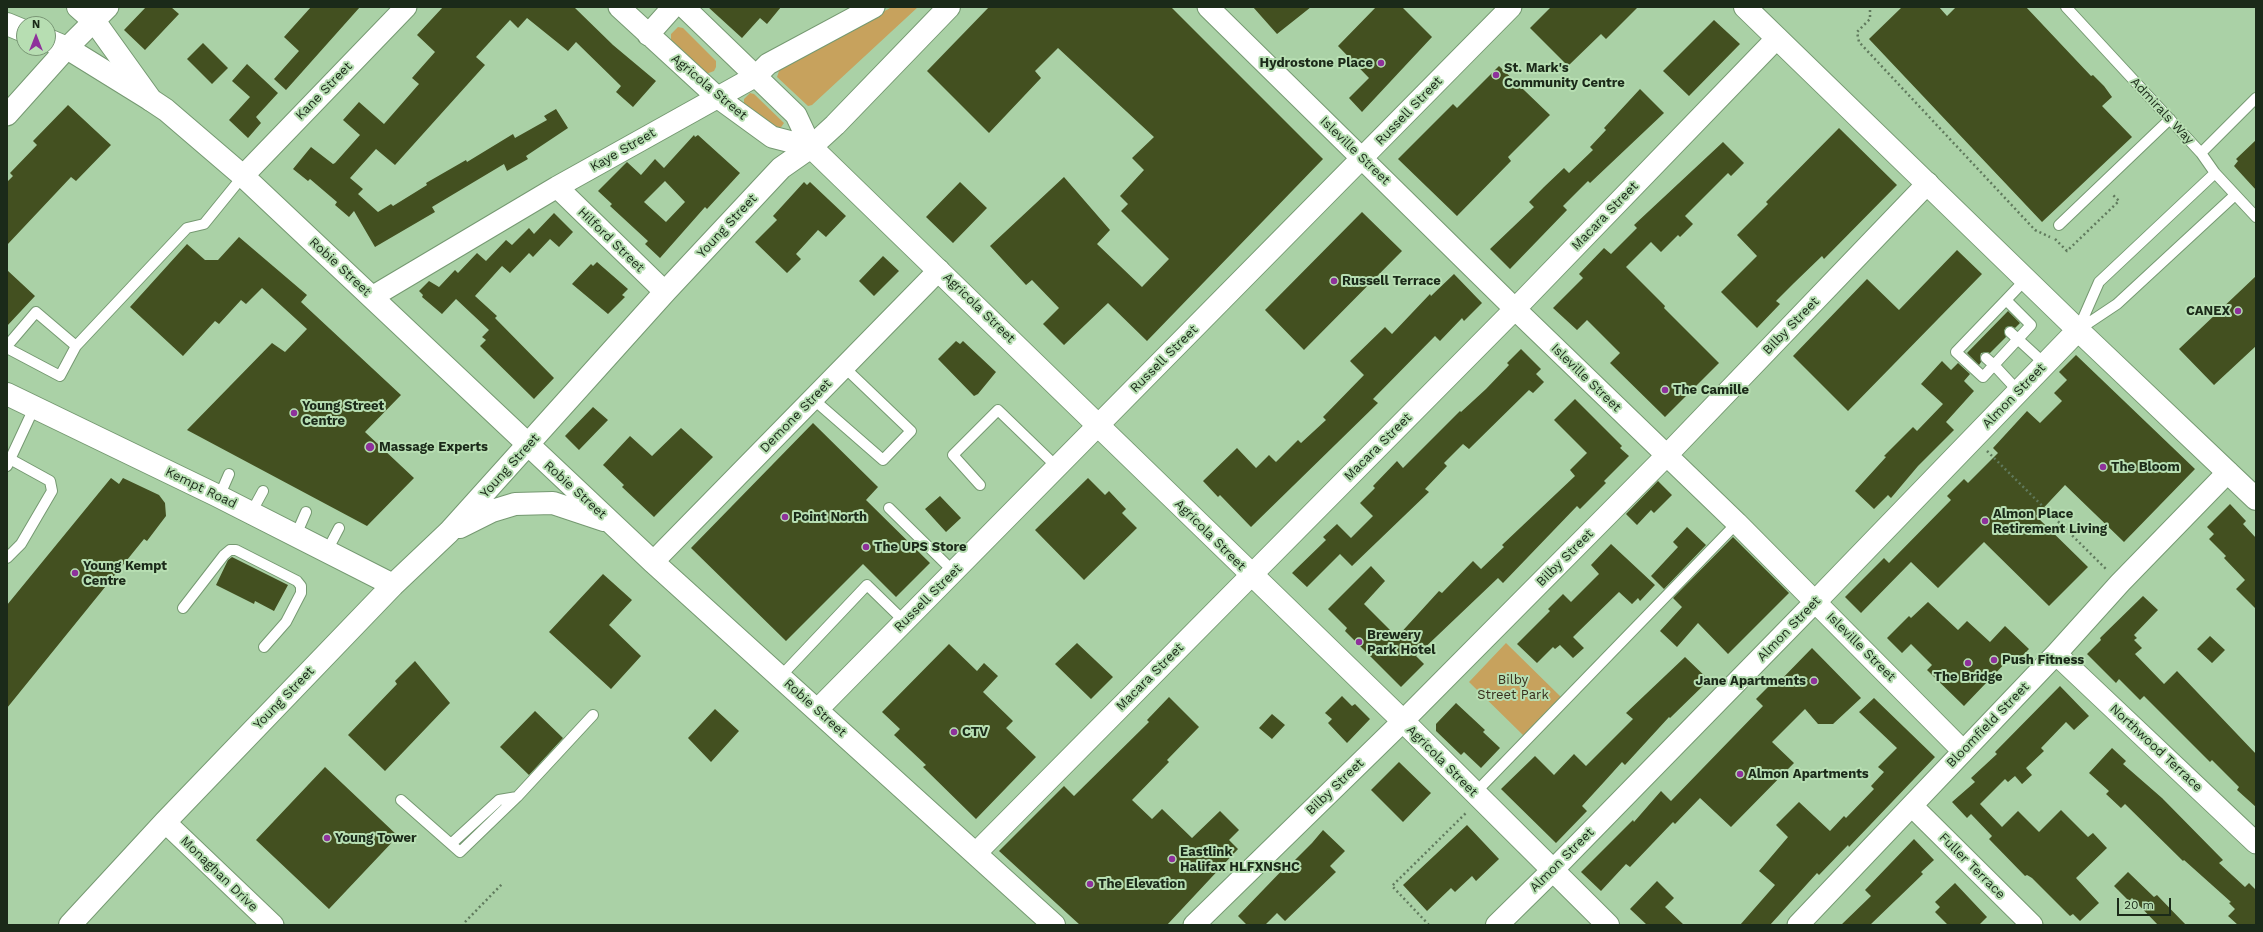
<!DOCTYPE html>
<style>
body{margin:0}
#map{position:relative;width:2263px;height:932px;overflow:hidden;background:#aad1a6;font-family:"Work Sans",sans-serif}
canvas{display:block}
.frame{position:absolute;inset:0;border:8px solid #1b2a19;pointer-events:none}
.north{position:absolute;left:16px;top:16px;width:40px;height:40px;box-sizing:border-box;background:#b7deb2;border:1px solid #799675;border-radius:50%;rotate:0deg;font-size:11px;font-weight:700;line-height:16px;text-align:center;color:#1b2a19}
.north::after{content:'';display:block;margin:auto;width:14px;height:18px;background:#8e319b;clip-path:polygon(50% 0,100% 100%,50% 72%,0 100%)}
.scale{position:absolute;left:2117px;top:898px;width:54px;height:18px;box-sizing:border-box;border:2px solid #1b2a19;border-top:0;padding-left:5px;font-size:12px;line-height:14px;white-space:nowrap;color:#1b2a19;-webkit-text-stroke:3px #b7deb2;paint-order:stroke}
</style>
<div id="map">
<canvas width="2263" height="932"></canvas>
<div class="frame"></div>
<div class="north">N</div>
<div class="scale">20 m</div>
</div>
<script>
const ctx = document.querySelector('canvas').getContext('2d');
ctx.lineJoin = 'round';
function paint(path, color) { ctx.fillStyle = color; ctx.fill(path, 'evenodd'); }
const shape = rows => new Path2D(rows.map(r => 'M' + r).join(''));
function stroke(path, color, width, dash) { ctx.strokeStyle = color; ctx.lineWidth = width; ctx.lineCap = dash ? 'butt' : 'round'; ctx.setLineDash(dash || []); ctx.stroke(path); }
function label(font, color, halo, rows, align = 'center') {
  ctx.font = font + ' "Work Sans",sans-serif'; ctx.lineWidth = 4; ctx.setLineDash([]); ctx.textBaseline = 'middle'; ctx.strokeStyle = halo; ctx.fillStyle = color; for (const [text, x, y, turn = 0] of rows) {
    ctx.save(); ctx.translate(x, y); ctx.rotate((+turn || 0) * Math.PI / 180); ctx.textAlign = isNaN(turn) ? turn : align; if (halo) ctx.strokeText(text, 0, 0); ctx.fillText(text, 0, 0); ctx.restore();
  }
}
paint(shape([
 [892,7,918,7,812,105,808,106,777,77,780,68],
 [678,27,683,28,716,61,716,67,714,71,706,74,671,41,671,34],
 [750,93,754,94,784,123,779,130,744,105,744,99],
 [1506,643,1561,697,1524,736,1469,682]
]), '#c7a25d');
paint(shape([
 [146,7,171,7,179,14,145,50,124,30],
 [311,7,360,7,286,90,274,79,299,51,284,37],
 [443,7,574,7,613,45,656,81,633,107,616,92,621,86,576,42,568,51,527,18,518,28,510,20,476,57,485,65,395,165,376,149,350,178,363,189,358,194,378,212,391,204,393,206,427,185,426,183,466,160,467,162,513,134,515,138,547,120,544,116,556,109,568,128,526,156,528,159,507,171,504,164,432,207,435,212,375,247,354,211,349,217,335,205,337,202,310,179,308,181,293,169,311,147,333,164,335,163,360,135,343,120,359,102,384,124,419,84,412,78,435,52,417,35],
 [708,7,781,7,767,24,760,18,742,38],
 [989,7,1171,7,1323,159,1147,341,1108,303,1064,345,1043,324,1059,308,1032,280,1026,285,990,246,1064,177,1110,230,1097,244,1142,287,1169,259,1121,211,1128,204,1120,196,1144,170,1132,158,1154,137,1058,48,1035,71,1041,78,989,133,927,71],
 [1253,7,1311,7,1277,34],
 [1376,7,1402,7,1432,37,1362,112,1349,98,1369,78,1338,46],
 [1551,7,1638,7,1606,39,1601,34,1568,66,1530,28],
 [1902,7,1939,7,1947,16,1956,7,2026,7,2091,76,2093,75,2104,86,2112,97,2102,106,2132,137,2042,222,1869,39],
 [1714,20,1740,44,1689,96,1663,71],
 [203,43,228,68,212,84,187,59],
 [247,64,278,93,256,117,261,123,248,138,229,120,250,97,232,81],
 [1499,66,1550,115,1508,157,1511,161,1457,216,1398,159,1453,104,1457,108],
 [1640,89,1664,113,1590,183,1588,181,1563,206,1567,210,1510,269,1490,249,1534,207,1529,202,1544,187,1564,168,1569,173,1593,150,1590,147,1606,130,1604,128],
 [68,105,111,145,76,181,71,177,7,245,7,182,13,176,10,173,37,145,33,141],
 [1839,128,1897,185,1824,259,1822,256,1794,283,1776,301,1780,304,1757,328,1721,292,1757,256,1737,235,1768,204,1766,202],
 [694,135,695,137,698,135,740,173,707,209,705,207,660,258,645,244,648,241,610,206,612,204,598,191,627,162,641,175,655,159,664,168],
 [665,181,685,202,666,222,644,202],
 [2256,140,2256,190,2234,166,2238,161,2236,159],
 [1723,142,1744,163,1731,176,1728,173,1685,216,1693,224,1680,237,1678,235,1661,252,1651,242,1626,267,1665,306,1664,308,1719,363,1665,417,1610,363,1620,353,1587,320,1577,330,1553,308,1583,278,1579,274,1604,248,1611,254,1637,228,1634,225],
 [804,182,807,185,810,182,846,216,826,237,818,230,796,254,801,259,787,273,755,242,777,220,773,216],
 [960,182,987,208,953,243,926,217],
 [1362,212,1402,251,1304,350,1265,310],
 [554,213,573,232,559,247,550,239,533,257,529,253,510,273,502,266,475,296,497,316,495,318,554,378,534,399,480,346,486,340,482,337,489,330,456,299,442,314,422,297,423,295,419,291,429,281,439,287,455,270,458,273,477,253,486,261,506,240,512,245,529,228,534,234],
 [239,237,307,295,301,302,401,395,365,432,414,478,367,526,187,430,272,343,285,352,307,329,262,288,246,304,241,300,219,324,215,321,183,356,130,307,187,244,205,260,218,260],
 [1957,250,1982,274,1848,411,1793,356,1867,279,1899,310],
 [883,256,899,271,874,296,859,281],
 [597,262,628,289,622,295,625,297,608,314,572,284,591,264,593,266],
 [7,270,35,296,7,326],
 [1454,274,1482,303,1464,321,1462,318,1440,341,1435,336,1373,399,1378,403,1251,527,1220,495,1218,497,1203,481,1237,448,1256,468,1269,455,1276,462,1298,440,1301,443,1326,420,1323,417,1364,375,1350,361,1385,327,1392,334,1430,294,1431,296],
 [2256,276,2256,346,2214,385,2179,349],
 [2008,311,2020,323,2015,328,2011,326,2006,327,2004,331,2006,337,1990,353,1987,352,1981,353,1980,357,1981,362,1979,365,1967,353],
 [956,341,960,344,963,341,996,372,978,394,974,396,938,359],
 [1521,349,1541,369,1536,374,1544,382,1533,393,1529,390,1469,449,1463,444,1444,463,1447,466,1425,489,1429,492,1352,566,1340,554,1307,587,1292,573,1326,540,1323,537,1337,524,1351,538,1373,516,1360,503,1375,488,1373,486,1397,461,1403,468,1460,411,1461,412,1486,389,1509,365,1507,363],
 [2076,355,2195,469,2124,542,2065,485,2036,516,2088,567,2049,606,1984,542,1938,588,1911,562,1861,613,1845,597,1884,558,1889,563,1951,500,1947,496,1964,479,1968,483,1998,453,1993,448,2027,411,2040,423,2062,401,2054,393,2067,380,2059,372],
 [1942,361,1951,370,1958,363,1970,374,1964,381,1974,391,1946,422,1954,430,1918,466,1891,498,1888,495,1874,509,1855,491,1886,457,1884,456,1913,427,1917,431,1943,404,1921,384],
 [1575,399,1622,446,1620,448,1629,456,1604,481,1606,483,1580,509,1577,506,1503,583,1498,578,1416,656,1424,664,1401,687,1345,631,1347,628,1328,609,1371,566,1385,581,1364,604,1397,637,1439,591,1442,593,1473,561,1481,569,1504,547,1502,545,1575,476,1570,470,1587,453,1554,420],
 [593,407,608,420,579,450,565,436],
 [813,423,878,487,866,500,930,563,896,597,863,564,786,641,691,548],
 [681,428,713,457,654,517,622,487,624,485,603,465,630,436,652,456],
 [111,478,119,484,123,478,159,495,165,503,166,516,147,541,144,539,7,708,7,605],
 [1088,478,1105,495,1109,491,1126,509,1122,513,1137,528,1084,580,1035,530],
 [1658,481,1672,495,1654,513,1651,510,1637,525,1626,514],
 [940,496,961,518,946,532,925,509],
 [2230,504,2246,521,2243,524,2256,538,2256,609,2236,589,2245,580,2224,558,2226,556,2209,539,2214,534,2207,527],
 [1687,527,1706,545,1664,589,1651,576,1678,547,1673,542],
 [1733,537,1789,593,1728,654,1698,623,1677,647,1660,631,1682,607,1673,598],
 [1611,544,1655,585,1640,601,1638,598,1632,604,1619,592,1573,637,1584,648,1573,658,1560,645,1555,649,1553,647,1537,663,1517,644,1550,611,1548,609,1563,594,1571,602,1599,574,1591,565],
 [232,557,288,585,274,611,255,601,254,604,216,585,228,560],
 [603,574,632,600,609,625,641,656,611,689,549,632],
 [2143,596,2158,610,2134,635,2137,638,2134,640,2142,648,2135,654,2164,684,2177,671,2256,754,2256,807,2237,790,2239,787,2212,760,2210,762,2144,696,2140,700,2119,679,2116,683,2087,654,2101,640,2100,638],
 [1928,602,1958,630,1967,621,1990,642,2005,626,2029,649,2015,663,2010,658,1964,706,1927,670,1932,665,1911,644,1902,653,1887,638,1909,616,1911,618],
 [2210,636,2225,650,2212,663,2197,649],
 [1077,643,1113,677,1091,699,1055,664],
 [949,644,977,671,984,663,998,676,983,692,1013,721,1006,728,1036,757,976,819,923,767,926,765,894,735,900,729,882,712],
 [1812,648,1861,698,1833,724,1818,724,1805,709,1772,742,1794,763,1731,827,1700,798,1675,824,1673,822,1630,867,1626,864,1601,891,1581,872,1633,820,1634,822,1661,791,1671,801,1763,706,1756,699,1772,683,1775,686],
 [1685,657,1709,680,1670,718,1669,717,1625,765,1622,762,1604,782,1582,806,1587,811,1556,843,1501,789,1535,756,1554,775,1574,754,1586,766,1633,719,1626,713],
 [415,661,450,703,385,771,348,735,397,684,395,681],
 [2060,686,2089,716,2074,730,2066,722,2041,748,2044,751,2026,768,2032,775,2022,784,2015,776,2008,782,2005,779,1980,804,2002,827,2018,811,2039,832,2061,810,2088,837,2093,833,2107,848,2076,878,2099,903,2080,921,2073,914,2070,916,2032,878,2027,875,2025,876,1989,839,1992,836,1971,814,1967,818,1952,802,1975,782,1971,778,1997,754,1995,752],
 [1342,696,1352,706,1355,704,1370,719,1347,743,1328,723,1332,719,1325,713],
 [1169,697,1199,727,1167,760,1169,762,1132,800,1152,819,1162,809,1192,838,1220,811,1239,830,1229,840,1238,849,1167,925,1080,925,999,851,1064,786,1074,796,1149,722,1147,720],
 [1874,698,1935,757,1849,847,1848,845,1819,875,1817,873,1770,925,1740,925,1775,885,1759,871,1788,837,1776,825,1799,802,1830,831,1844,816,1846,818,1874,789,1871,786,1884,772,1878,767,1897,748,1859,712],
 [1456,703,1485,730,1483,732,1500,748,1481,768,1464,752,1461,755,1436,731,1436,724],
 [715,709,739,731,711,762,688,738],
 [535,711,563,738,529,775,500,747],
 [1272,714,1285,725,1272,739,1259,728],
 [2112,748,2126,761,2123,764,2162,798,2223,860,2219,863,2245,887,2249,883,2256,890,2256,925,2238,925,2228,916,2235,909,2229,903,2231,902,2184,860,2183,861,2125,804,2121,808,2106,794,2109,791,2089,773],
 [1399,762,1431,793,1403,822,1371,790],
 [325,767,398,836,329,909,256,840],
 [1467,825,1499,859,1476,881,1472,876,1455,892,1451,888,1427,911,1403,885],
 [1323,830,1345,851,1330,866,1336,872,1285,921,1277,913,1265,925,1247,925,1238,916,1290,862,1291,864,1312,843],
 [1914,839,1934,860,1921,872,1923,874,1870,925,1841,925,1871,896,1865,890],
 [2128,872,2154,897,2157,895,2186,925,2158,925,2132,898,2129,901,2114,886],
 [1657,881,1674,898,1665,907,1684,925,1647,925,1630,909],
 [1955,883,1987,917,1979,925,1948,925,1935,912,1940,907,1935,902]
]), '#435020');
const lane = shape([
 [2066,7,2201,153,2215,173,2256,217],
 [2201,153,2256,98],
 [2059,225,2170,119],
 [2006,300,2026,279],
 [2078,330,2099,282,2215,173],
 [2078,330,2117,304,2235,195],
 [2010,332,2045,364],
 [7,346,36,312,76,346],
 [7,348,60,376,76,346,187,228,204,224,243,176],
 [1986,358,1994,365,1983,377,1956,352,2006,300,2031,325,1994,365,2018,391],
 [813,399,883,460,911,431,844,367],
 [7,466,34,408],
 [980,485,953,455,998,410,1057,467],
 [219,497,229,474],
 [889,508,954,572],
 [251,513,263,491],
 [296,535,306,512],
 [327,551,339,528],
 [7,558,21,544,52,491,50,481,10,459],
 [183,608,224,555,230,550,236,550,297,581,301,586,301,593,286,622,264,647],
 [780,677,867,585,905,622],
 [1475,793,1737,523],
 [401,800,460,852,517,797,593,715],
 [451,844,499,800,517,797]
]);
const street = shape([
 [619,7,717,97,772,137,811,147],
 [684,7,796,115,811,147],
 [1208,7,1515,309,1737,523,1963,751],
 [648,35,673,7],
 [7,115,67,48,108,7],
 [243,176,406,7],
 [557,187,665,292],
 [372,297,557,187,756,76,768,64,874,7],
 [653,562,939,270],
 [2056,654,2256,843],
 [817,710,1511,7],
 [1912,806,2032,925],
 [165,822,273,925],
 [976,853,1515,309,1777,38],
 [1552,871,1816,601],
 [1194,925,1403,721,1667,455,1928,183],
 [1798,925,2056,654,2120,583,2228,472]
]);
const secondary = shape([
 [78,7,95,22,151,100,166,110,243,176,653,562,1054,925],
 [1745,7,2078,330,2256,499],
 [811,147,1403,721,1608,925],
 [7,394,216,495,393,585],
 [460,527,492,511,515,504,553,503,604,520],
 [1816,601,2078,330],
 [70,925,165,822,393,585,449,532,665,292,781,168,811,147,835,125,949,7],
 [1497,925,1552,871]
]);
const primary = shape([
 [7,24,24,31],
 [48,40,67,48,151,100]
]);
stroke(lane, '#759971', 12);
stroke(street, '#759971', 23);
stroke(secondary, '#759971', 24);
stroke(primary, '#759971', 24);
stroke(shape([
 [1870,10,1870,19,1857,32,1859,42,2035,230,2050,237],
 [2055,239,2067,251,2119,201,2112,194],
 [1987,451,2107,570],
 [465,922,503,883],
 [1429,925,1392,886,1467,812]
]), '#607a5d', 2.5, [2, 3]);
stroke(lane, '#fff', 10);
stroke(street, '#fff', 21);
stroke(secondary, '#fff', 22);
stroke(primary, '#fff', 22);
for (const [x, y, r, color] of [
 [1381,63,4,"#8e319b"],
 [1496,75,4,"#8e319b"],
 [1334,281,4,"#8e319b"],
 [2238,311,4,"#8e319b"],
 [1665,390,4,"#8e319b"],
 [294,413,4,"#8e319b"],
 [370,447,5,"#8e319b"],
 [2103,467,4,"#8e319b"],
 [785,517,4,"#8e319b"],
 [1985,521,4,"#8e319b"],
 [866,547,4,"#8e319b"],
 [75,573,4,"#8e319b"],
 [1359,642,4,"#8e319b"],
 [1994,660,4,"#8e319b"],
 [1968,663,4,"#8e319b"],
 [1814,681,4,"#8e319b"],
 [954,732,4,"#8e319b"],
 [1740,774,4,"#8e319b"],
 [327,838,4,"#8e319b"],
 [1172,859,4,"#8e319b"],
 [1090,884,4,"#8e319b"]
]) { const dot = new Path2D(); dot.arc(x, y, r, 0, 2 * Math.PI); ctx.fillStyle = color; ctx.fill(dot); stroke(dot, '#b7deb2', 1.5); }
label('bold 13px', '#1b2a19', '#b7deb2', [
 ["Hydrostone Place",1373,63,"right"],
 ["St. Mark's",1504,68],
 ["Community Centre",1504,83],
 ["Russell Terrace",1342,281],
 ["CANEX",2230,311,"right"],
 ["The Camille",1673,390],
 ["Young Street",302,406],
 ["Centre",302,421],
 ["Massage Experts",379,447],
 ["The Bloom",2111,467],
 ["Almon Place",1993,514],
 ["Retirement Living",1993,529],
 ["Point North",793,517],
 ["The UPS Store",874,547],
 ["Young Kempt",83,566],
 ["Centre",83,581],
 ["Brewery",1367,635],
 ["Park Hotel",1367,650],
 ["Push Fitness",2002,660],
 ["The Bridge",1968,677,"center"],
 ["Jane Apartments",1806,681,"right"],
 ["CTV",962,732],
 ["Almon Apartments",1748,774],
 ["Young Tower",335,838],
 ["Eastlink",1180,852],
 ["Halifax HLFXNSHC",1180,867],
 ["The Elevation",1098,884]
], 'left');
label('13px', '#1b2a19', '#b7deb2', [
 ["Agricola Street",709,87,40],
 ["Kane Street",324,91,-46],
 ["Russell Street",1409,111,-46],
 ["Admirals Way",2162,111,47],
 ["Kaye Street",623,150,-30],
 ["Isleville Street",1355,151,44],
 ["Macara Street",1605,216,-46],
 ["Young Street",727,226,-47],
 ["Hilford Street",611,240,44],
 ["Robie Street",340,267,43],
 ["Agricola Street",979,308,44],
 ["Bilby Street",1791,326,-46],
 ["Russell Street",1164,359,-45],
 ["Isleville Street",1586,378,44],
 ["Almon Street",2014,396,-46],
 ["Demone Street",796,416,-46],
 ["Macara Street",1378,447,-45],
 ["Young Street",510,466,-48],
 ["Kempt Road",201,488,26],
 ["Robie Street",575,490,42],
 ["Agricola Street",1210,535,45],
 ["Bilby Street",1565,558,-45],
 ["Russell Street",928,598,-45],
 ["Almon Street",1789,629,-46],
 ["Isleville Street",1861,647,45],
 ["Macara Street",1150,677,-45],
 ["Young Street",284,698,-46],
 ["Robie Street",815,708,42],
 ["Bloomfield Street",1988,725,-46],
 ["Northwood Terrace",2156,748,43],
 ["Agricola Street",1442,761,45],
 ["Bilby Street",1335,787,-44],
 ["Almon Street",1562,860,-45],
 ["Fuller Terrace",1972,866,45],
 ["Monaghan Drive",219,874,44]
]);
label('13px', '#382e1c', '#b7deb2', [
 ["Bilby",1513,680],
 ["Street Park",1513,695]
]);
</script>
